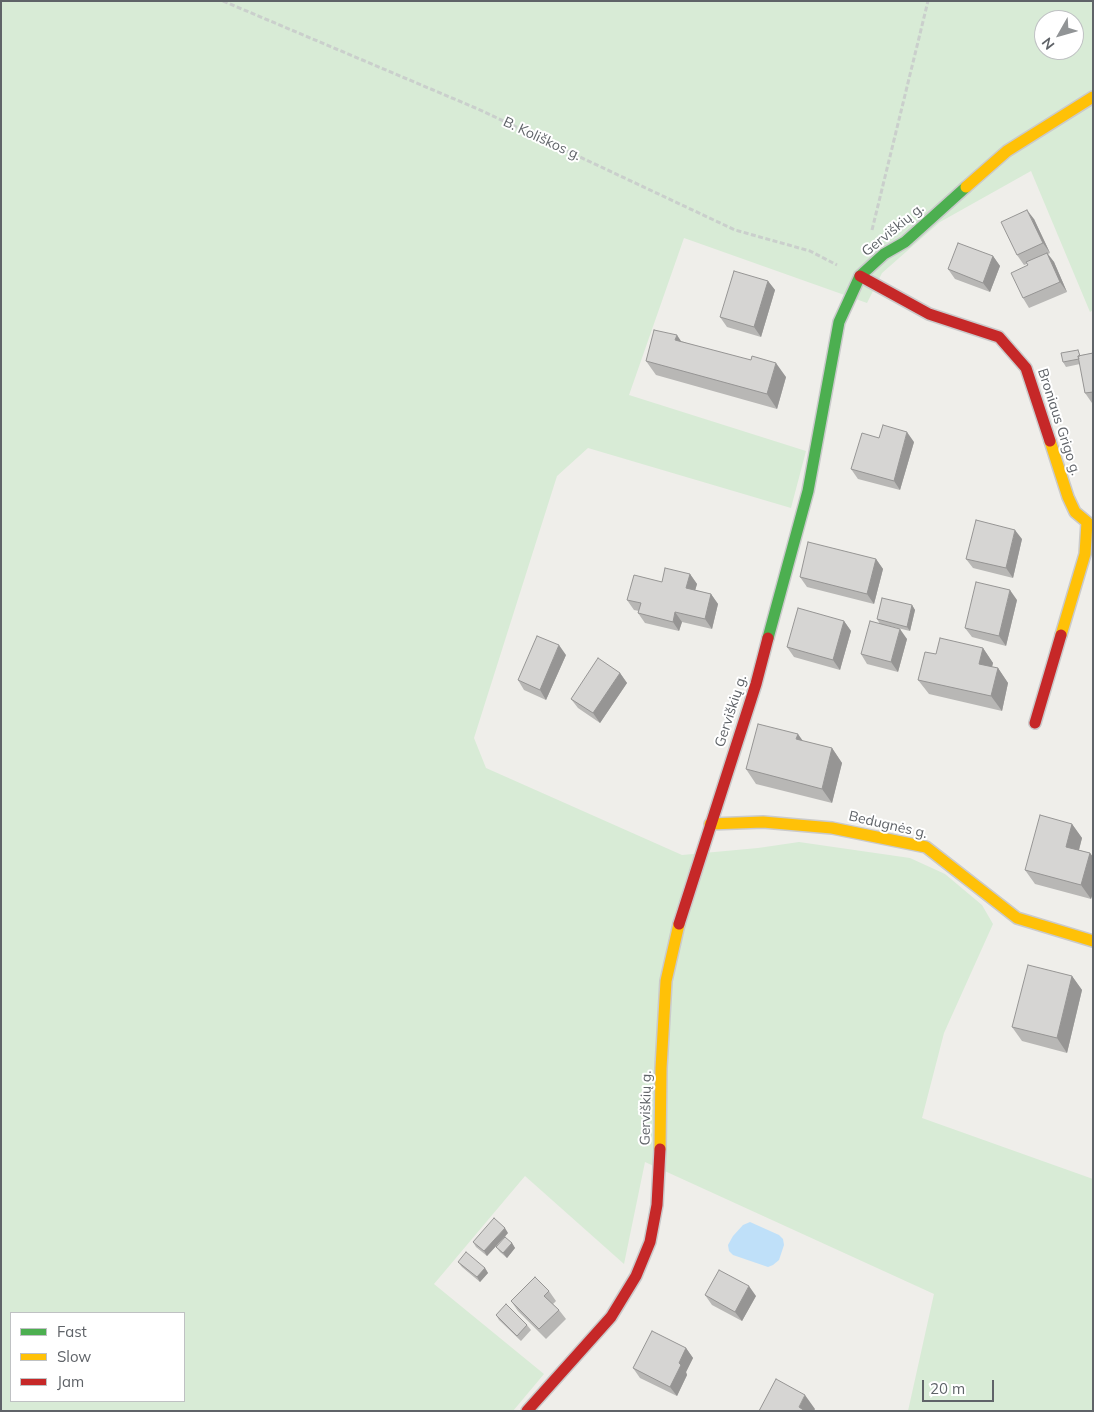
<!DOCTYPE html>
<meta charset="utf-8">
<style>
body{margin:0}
#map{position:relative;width:1094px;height:1412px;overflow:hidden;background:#efeeea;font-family:Mulish,sans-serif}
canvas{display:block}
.frame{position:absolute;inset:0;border:2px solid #5f6368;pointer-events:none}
.legend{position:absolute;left:10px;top:1312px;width:175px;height:90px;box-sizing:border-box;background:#fff;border:1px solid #bfc1c3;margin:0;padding:6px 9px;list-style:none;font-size:15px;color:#5f6368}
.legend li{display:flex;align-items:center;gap:10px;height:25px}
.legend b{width:25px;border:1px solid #bfc1c3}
.north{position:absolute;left:1034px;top:10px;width:50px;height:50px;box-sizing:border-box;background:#fff;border:1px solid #bfc1c3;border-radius:50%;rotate:232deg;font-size:14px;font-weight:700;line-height:20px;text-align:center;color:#5f6368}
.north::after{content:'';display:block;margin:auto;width:18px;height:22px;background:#919496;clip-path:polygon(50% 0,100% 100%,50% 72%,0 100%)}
.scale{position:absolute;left:922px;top:1380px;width:72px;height:22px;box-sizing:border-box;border:2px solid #5f6368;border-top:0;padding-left:6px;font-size:15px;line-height:18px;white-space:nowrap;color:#5f6368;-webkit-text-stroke:4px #fff;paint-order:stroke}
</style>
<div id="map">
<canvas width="1094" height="1412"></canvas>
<div class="frame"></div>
<ul class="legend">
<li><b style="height:6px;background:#4caf50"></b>Fast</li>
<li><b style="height:6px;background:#ffc107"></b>Slow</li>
<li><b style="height:6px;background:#c62828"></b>Jam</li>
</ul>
<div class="north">N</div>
<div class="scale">20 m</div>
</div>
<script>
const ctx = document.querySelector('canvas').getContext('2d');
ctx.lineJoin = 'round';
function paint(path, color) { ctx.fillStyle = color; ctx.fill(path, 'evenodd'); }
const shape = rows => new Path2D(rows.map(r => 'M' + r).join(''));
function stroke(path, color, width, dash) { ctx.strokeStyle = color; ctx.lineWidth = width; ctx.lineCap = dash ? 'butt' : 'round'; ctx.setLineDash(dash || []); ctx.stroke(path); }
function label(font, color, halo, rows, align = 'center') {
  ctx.font = font + ' Mulish,sans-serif'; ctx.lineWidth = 4; ctx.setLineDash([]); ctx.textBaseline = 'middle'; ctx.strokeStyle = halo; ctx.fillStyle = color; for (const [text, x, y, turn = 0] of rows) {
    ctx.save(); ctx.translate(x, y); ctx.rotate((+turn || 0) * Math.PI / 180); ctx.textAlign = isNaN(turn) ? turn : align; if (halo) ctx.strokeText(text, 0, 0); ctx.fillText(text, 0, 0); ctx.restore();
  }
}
paint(shape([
 [1,1,1093,1,1093,310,1090,312,1031,171,940,222,882,273,867,303,684,238,629,395,806,451,791,508,588,448,557,476,474,738,486,768,682,855,758,848,799,842,910,858,945,874,982,905,993,924,944,1033,922,1118,1093,1179,1093,1411,908,1411,934,1294,645,1162,624,1264,525,1176,434,1284,544,1374,513,1411,1,1411],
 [1044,20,1074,20,1074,50,1044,50],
 [11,1313,184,1313,184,1401,11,1401]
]), '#d8ebd6');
paint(shape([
 [750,1222,779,1235,783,1239,784,1245,779,1260,773,1265,768,1267,733,1255,729,1251,728,1245,733,1236,743,1225]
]), '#bfe0f9');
const fast = shape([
 [768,638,808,491,839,322,860,276,884,254,905,242,966,187]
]);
const slow = shape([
 [966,187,1007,151,1093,97],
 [1050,441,1068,497,1075,512,1087,522,1085,554,1061,635],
 [710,824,763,822,832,828,926,847,1017,918,1093,941],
 [660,1149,661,1068,666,981,679,924]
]);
const jam = shape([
 [860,276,929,314,999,337,1026,368,1050,441],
 [1035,723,1061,635],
 [679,924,756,684,768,638],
 [527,1411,611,1317,636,1276,650,1242,657,1205,660,1149]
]);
stroke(fast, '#cacacb', 14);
stroke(slow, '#cacacb', 14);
stroke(jam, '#cacacb', 14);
stroke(shape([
 [223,1,478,109,735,230,810,251,837,265],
 [872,230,928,1]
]), '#cacfcc', 3, [5, 2.5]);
stroke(fast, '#4caf50', 11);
stroke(slow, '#ffc107', 11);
stroke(jam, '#c62828', 11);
paint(shape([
 [1034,219,1050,253,1048,254,1054,262,1067,292,1029,308,1023,298,1028,265,1027,264,1024,265,1017,255],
 [993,256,1000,266,990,292,955,279,948,269],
 [768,281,775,290,761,337,727,327,720,317],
 [681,341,786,377,777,409,656,375,646,361],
 [1093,353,1093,403,1092,403,1085,393,1080,364,1066,367,1063,362,1082,355],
 [914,442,900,490,858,479,851,469],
 [1022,539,1013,578,973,568,966,559],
 [876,559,883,569,874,604,807,587,800,577],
 [690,574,697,584,695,590,711,594,718,604,712,629,682,622,679,631,645,623,638,613,639,611,634,610,627,600],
 [1017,600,1006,646,972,637,965,628],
 [912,605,915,610,910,631,885,625,907,639,898,672,867,664,861,654,880,624,877,619],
 [844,621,851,631,840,670,794,657,787,647],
 [983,648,993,663,992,667,998,668,1008,683,1002,711,929,694,918,680,936,654],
 [566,655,546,700,524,690,518,680],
 [620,673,627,683,600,723,578,708,571,699],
 [832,748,842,763,832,803,756,784,746,769],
 [1072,824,1082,838,1079,850,1090,853,1093,857,1093,893,1091,899,1035,884,1025,870],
 [1072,976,1082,990,1067,1053,1022,1041,1012,1027],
 [508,1233,487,1256,476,1247,473,1242],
 [512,1243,515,1248,507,1258,500,1252,496,1247],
 [458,1262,485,1268,488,1273,480,1282,462,1267],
 [549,1291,556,1301,553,1304,559,1310,566,1319,546,1339,518,1311,511,1301],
 [705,1295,756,1296,742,1321,712,1305],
 [496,1315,527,1325,531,1330,521,1341,499,1320],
 [686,1348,693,1358,686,1372,687,1375,677,1396,640,1378,633,1368]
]), '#b8b7b5');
paint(shape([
 [1027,210,1034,219,1050,253,1043,243],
 [1047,253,1054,262,1067,292,1060,282],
 [993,256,1000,266,990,292,983,283],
 [768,281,775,290,761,337,754,327],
 [677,335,687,350,675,340],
 [776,363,786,377,777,409,767,394],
 [907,432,914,442,900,490,894,481],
 [1015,530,1022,539,1013,578,1006,568],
 [876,559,883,569,874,604,867,594],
 [690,574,697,584,693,598,686,588],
 [1010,590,1017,600,1006,646,999,636],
 [711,594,718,604,712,629,705,619],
 [912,605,915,610,910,631,907,627],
 [675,612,682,622,679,631,673,622],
 [844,621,851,631,840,670,833,660],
 [900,629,907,639,898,672,891,662],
 [559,645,566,655,546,700,540,690],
 [983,648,993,663,989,678,979,664],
 [998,668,1008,683,1002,711,991,696],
 [620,673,627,683,600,723,593,713],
 [798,734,808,748,796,739],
 [832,748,842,763,832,803,822,789],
 [1072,824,1082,838,1076,861,1066,847],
 [1090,853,1093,857,1093,893,1091,899,1081,885],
 [1072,976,1082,990,1067,1053,1057,1038],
 [505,1228,508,1233,487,1256,484,1251],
 [512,1243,515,1248,507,1258,503,1253],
 [485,1268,488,1273,480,1282,477,1277],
 [749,1286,756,1296,742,1321,735,1312],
 [686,1348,693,1358,686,1372,687,1375,677,1396,670,1387,679,1363],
 [805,1395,815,1409,814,1411,801,1411,799,1407]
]), '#969594');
const building = shape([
 [1027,210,1043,243,1017,255,1001,222,1027,210],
 [958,243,993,256,983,283,948,269,958,243],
 [1047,253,1060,282,1023,298,1011,273,1028,265,1026,262,1047,253],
 [734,271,768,281,754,327,720,317,734,271],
 [654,330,677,335,675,340,751,360,752,356,776,363,767,394,646,361,654,330],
 [1078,350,1080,356,1078,356,1079,359,1063,362,1061,353,1078,350],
 [1093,353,1093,392,1085,393,1078,356,1093,353],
 [883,425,907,432,894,481,851,469,862,433,879,438,883,425],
 [976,520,1015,530,1006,568,966,559,976,520],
 [808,542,876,559,867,594,800,577,808,542],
 [665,568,690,574,686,588,711,594,705,619,675,612,673,622,638,613,641,603,627,600,634,575,662,582,665,568],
 [976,582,1010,590,999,636,965,628,976,582],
 [882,598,912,605,907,627,877,619,882,598],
 [798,608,844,621,833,660,787,647,798,608],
 [870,621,900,629,891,662,861,654,870,621],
 [537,636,559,645,540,690,518,680,537,636],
 [940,638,983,648,979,664,998,668,991,696,918,680,925,652,936,654,940,638],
 [598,658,620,673,593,713,571,699,598,658],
 [758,724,798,734,796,739,832,748,822,789,746,769,758,724],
 [1040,815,1072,824,1066,847,1090,853,1081,885,1025,870,1040,815],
 [1028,965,1072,976,1057,1038,1012,1027,1028,965],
 [494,1218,505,1228,484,1251,473,1242,494,1218],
 [505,1237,512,1243,503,1253,496,1247,505,1237],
 [466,1252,485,1268,477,1277,458,1262,466,1252],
 [719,1270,749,1286,735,1312,705,1295,719,1270],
 [535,1277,549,1291,544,1296,559,1310,539,1329,511,1301,535,1277],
 [506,1304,527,1325,517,1336,496,1315,506,1304],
 [652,1331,686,1348,679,1363,681,1365,670,1387,633,1368,652,1331],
 [776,1379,805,1395,799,1407,805,1411,759,1411,776,1379]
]);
paint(building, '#d6d5d3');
stroke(building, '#969594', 1);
label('14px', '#5f6368', '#fff', [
 ["B. Koliškos g.",542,139,25],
 ["Gerviškių g.",893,230,-39],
 ["Broniaus Grigo g.",1059,422,72],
 ["Gerviškių g.",731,711,-72],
 ["Bedugnės g.",888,825,13],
 ["Gerviškių g.",646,1108,-89]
]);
</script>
